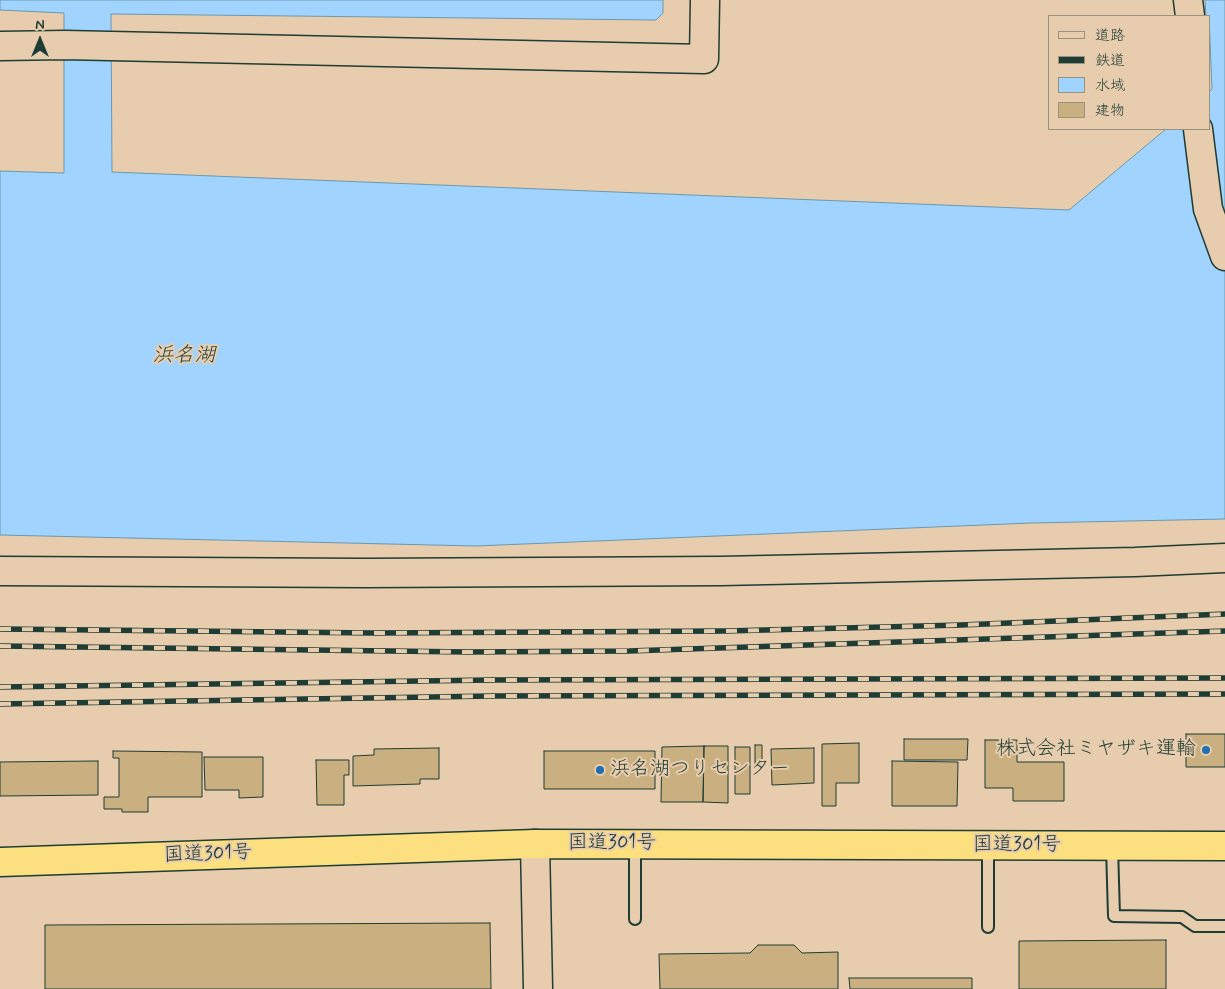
<!DOCTYPE html>
<meta charset="utf-8">
<style>
body{margin:0}
#map{position:relative;width:1225px;height:989px;overflow:hidden;background:#e7ccae;font-family:Mynerve,"Klee One",sans-serif}
canvas{display:block}
.legend{position:absolute;left:1048px;top:15px;width:162px;height:115px;box-sizing:border-box;background:#e7ccae;border:1px solid #97937d;margin:0;padding:6px 9px;list-style:none;font-size:15px;color:#1f3d34}
.legend li{display:flex;align-items:center;gap:10px;height:25px}
.legend b{width:25px;border:1px solid #97937d}
.north{position:absolute;left:15px;top:15px;width:50px;height:50px;-webkit-text-stroke:4px #e7ccae;paint-order:stroke;rotate:0deg;font-size:14px;font-weight:700;line-height:20px;text-align:center;color:#1f3d34}
.north::after{content:'';display:block;margin:auto;width:18px;height:22px;background:#1f3d34;clip-path:polygon(50% 0,100% 100%,50% 72%,0 100%)}
</style>
<div id="map">
<canvas width="1225" height="989"></canvas>
<ul class="legend">
<li><b style="height:6px;background:#e7ccae"></b>道路</li>
<li><b style="height:6px;background:#1f3d34"></b>鉄道</li>
<li><b style="height:14px;background:#a0d4fe"></b>水域</li>
<li><b style="height:14px;background:#cab081"></b>建物</li>
</ul>
<div class="north">N</div>
</div>
<script>
const ctx = document.querySelector('canvas').getContext('2d');
ctx.lineJoin = 'round';
function paint(path, color) { ctx.fillStyle = color; ctx.fill(path, 'evenodd'); }
const shape = rows => new Path2D(rows.map(r => 'M' + r).join(''));
function stroke(path, color, width, dash) { ctx.strokeStyle = color; ctx.lineWidth = width; ctx.lineCap = dash ? 'butt' : 'round'; ctx.setLineDash(dash || []); ctx.stroke(path); }
function label(font, color, halo, rows, align = 'center') {
  ctx.font = font + ' Mynerve,"Klee One",sans-serif'; ctx.lineWidth = 4; ctx.setLineDash([]); ctx.textBaseline = 'middle'; ctx.strokeStyle = halo; ctx.fillStyle = color; for (const [text, x, y, turn = 0] of rows) {
    ctx.save(); ctx.translate(x, y); ctx.rotate((+turn || 0) * Math.PI / 180); ctx.textAlign = isNaN(turn) ? turn : align; if (halo) ctx.strokeText(text, 0, 0); ctx.fillText(text, 0, 0); ctx.restore();
  }
}
const water = shape([
 [0,0,663,0,663,13,656,20,111,14,112,172,1069,210,1166,129,1209,129,1209,92,1212,89,1209,16,1206,16,1205,0,1225,0,1225,519,1031,523,476,546,0,535,0,171,64,173,64,13,0,10,0,0]
]);
paint(water, '#a0d4fe');
stroke(water, '#6c98ad', 1);
const building = shape([
 [1186,734,1225,734,1225,767,1186,767,1186,734],
 [904,739,968,739,967,760,904,760,904,739],
 [985,740,1017,740,1017,762,1064,762,1064,801,1013,801,1013,788,985,788,985,740],
 [859,743,859,783,836,783,836,806,822,806,822,744,859,743],
 [755,745,762,745,762,766,755,766,755,745],
 [704,746,728,746,728,803,703,802,704,746],
 [704,746,703,802,661,802,662,747,704,746],
 [735,747,750,747,750,794,735,794,735,747],
 [439,748,439,779,420,779,420,784,353,786,353,756,374,755,374,749,439,748],
 [814,748,814,783,772,785,771,749,814,748],
 [113,751,202,752,202,797,148,797,148,812,122,812,122,809,104,809,104,797,119,797,119,758,113,758,113,751],
 [544,751,655,751,655,789,544,789,544,751],
 [204,757,263,757,263,797,239,798,239,790,205,790,204,757],
 [316,760,349,760,349,775,344,775,344,805,317,805,316,760],
 [98,761,98,795,0,796,0,762,98,761],
 [892,761,958,762,957,806,892,806,892,761],
 [490,923,491,989,45,989,45,925,490,923],
 [1166,940,1166,989,1019,989,1019,941,1166,940],
 [758,945,794,945,802,953,838,952,838,989,660,989,659,954,750,953,758,945],
 [849,978,972,978,972,989,850,989,849,978]
]);
paint(building, '#cab081');
stroke(building, '#1f3d34', 1);
const lane = shape([
 [635,845,635,919],
 [1112,847,1114,916,1182,917,1195,926,1225,926],
 [988,927,988,847]
]);
const secondary = shape([
 [1188,0,1190,16],
 [0,46,65,45,704,59,705,0],
 [1198,129,1208,209,1225,256],
 [0,571,365,573,721,571,1135,562,1225,558],
 [535,844,538,989]
]);
const highway = shape([
 [0,862,535,844,1225,846]
]);
stroke(lane, '#1f3d34', 14);
stroke(secondary, '#1f3d34', 31);
stroke(highway, '#1f3d34', 31);
stroke(lane, '#e7ccae', 10);
stroke(secondary, '#e7ccae', 28);
stroke(highway, '#fce080', 28);
const rail = shape([
 [0,629,375,633,726,631,961,625,1225,614],
 [0,646,468,652,629,651,1225,631],
 [0,687,491,680,1225,678],
 [0,704,492,696,1225,694]
]);
stroke(rail, '#1f3d34', 5.5);
stroke(rail, '#e7ccae', 4, [11]);
for (const [x, y, r, color] of [
 [1206,750,5,"#1f6fb2"],
 [600,770,5,"#1f6fb2"]
]) { const dot = new Path2D(); dot.arc(x, y, r, 0, 2 * Math.PI); ctx.fillStyle = color; ctx.fill(dot); stroke(dot, '#e7ccae', 2); }
label('20px', '#1f3d34', '#e7ccae', [
 ["株式会社ミヤザキ運輸",1196,750],
 ["浜名湖つりセンター",610,770,"left"]
], 'right');
label('20px', '#1f3d34', '#e7ccae', [
 ["国道301号",612,844],
 ["国道301号",1017,846],
 ["国道301号",208,855,-2]
]);
label('italic 21px', '#25453e', '#e7ccae', [
 ["浜名湖",184,357]
]);
</script>
